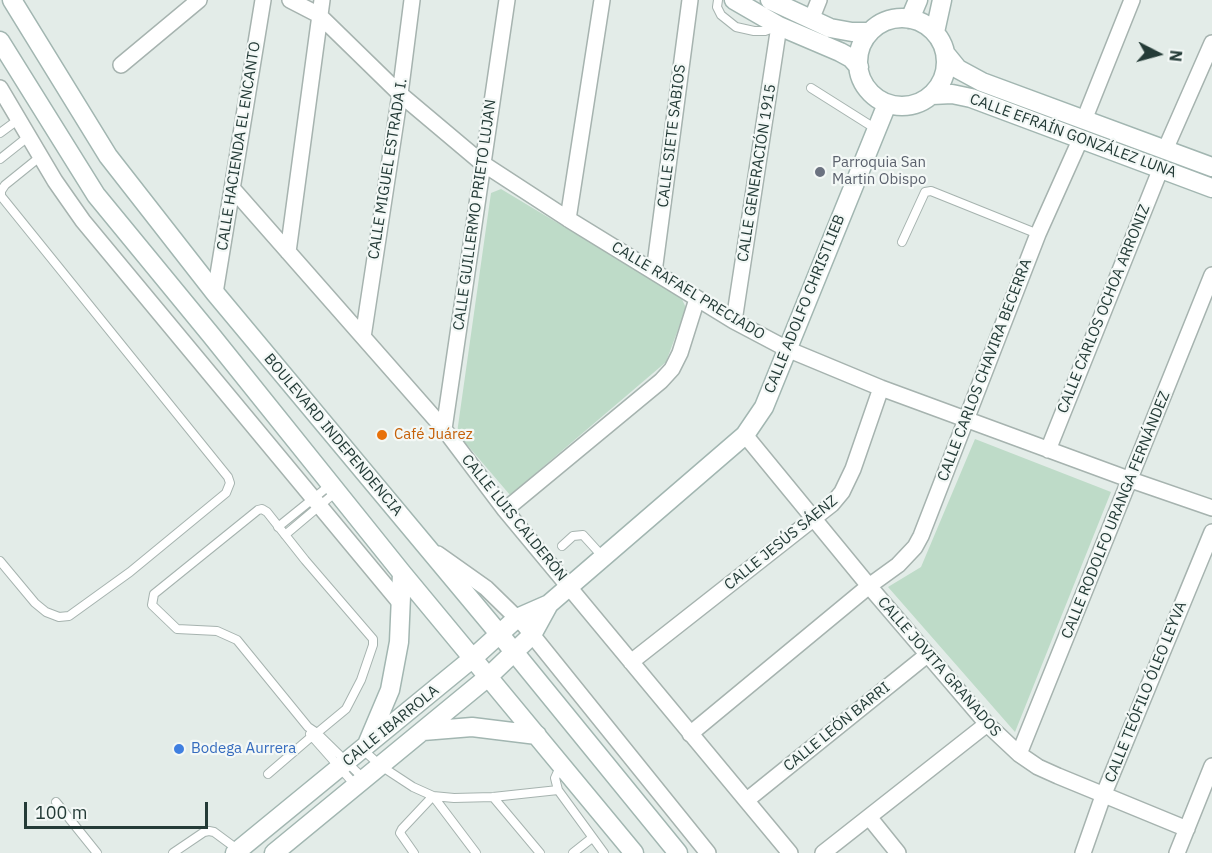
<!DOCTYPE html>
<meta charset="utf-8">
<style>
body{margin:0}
#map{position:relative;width:1212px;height:853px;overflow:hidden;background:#e3ece8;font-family:"IBM Plex Sans",sans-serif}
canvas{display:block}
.north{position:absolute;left:1128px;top:24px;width:60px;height:60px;-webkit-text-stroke:4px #f3f8f6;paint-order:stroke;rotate:96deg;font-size:16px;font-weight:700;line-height:24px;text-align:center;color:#243b37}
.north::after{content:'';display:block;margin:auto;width:21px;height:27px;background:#243b37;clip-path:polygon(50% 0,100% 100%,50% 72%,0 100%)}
.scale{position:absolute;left:24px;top:802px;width:184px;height:27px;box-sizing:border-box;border:3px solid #243b37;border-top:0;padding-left:8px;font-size:18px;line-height:21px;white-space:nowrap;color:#243b37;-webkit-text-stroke:4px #f3f8f6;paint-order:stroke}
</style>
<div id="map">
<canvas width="1212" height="853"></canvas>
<div class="north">N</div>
<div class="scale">100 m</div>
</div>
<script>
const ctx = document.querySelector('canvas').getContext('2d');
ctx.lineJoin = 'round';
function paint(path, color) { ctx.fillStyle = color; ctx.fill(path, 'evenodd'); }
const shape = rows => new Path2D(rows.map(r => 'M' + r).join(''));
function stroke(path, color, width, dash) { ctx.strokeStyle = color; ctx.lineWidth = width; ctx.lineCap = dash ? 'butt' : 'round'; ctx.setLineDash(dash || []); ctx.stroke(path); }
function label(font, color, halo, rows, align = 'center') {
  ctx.font = font + ' "IBM Plex Sans",sans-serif'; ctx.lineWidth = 4.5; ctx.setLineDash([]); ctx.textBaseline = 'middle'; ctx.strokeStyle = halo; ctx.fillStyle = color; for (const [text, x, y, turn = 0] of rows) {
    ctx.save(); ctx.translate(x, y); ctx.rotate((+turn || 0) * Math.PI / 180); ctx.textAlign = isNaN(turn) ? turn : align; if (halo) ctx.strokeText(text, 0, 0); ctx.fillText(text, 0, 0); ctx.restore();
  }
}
paint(shape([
 [501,189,681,297,686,308,666,362,510,495,457,433,491,193],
 [975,439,1111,492,1015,732,888,587,921,567]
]), '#bedbc8');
const lane = shape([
 [718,0,717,7,721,15,736,27,754,31,765,31,776,27],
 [811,88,876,129],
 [0,133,19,119],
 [0,159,29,136],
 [902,242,925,192,931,191,1038,234],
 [278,527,330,485],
 [285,535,336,492],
 [562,546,573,536,583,535,603,557],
 [0,561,35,603,46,612,59,617,69,616,130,572,226,493,230,483,228,477,1,196,1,191,5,185,41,156],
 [310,734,356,786],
 [362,749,381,766,413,787,433,796,454,798,493,797,558,790],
 [561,765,555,778,558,790,604,853],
 [268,774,311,737,317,733,346,709,361,680,373,645,373,639,305,560,267,512,262,509,258,510,154,594,152,605,177,629,217,631,237,640,308,727,317,733,363,778],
 [493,797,540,853],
 [56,802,97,853],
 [173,853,204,832,209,831,214,832,237,849],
 [414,853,400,833,402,829,433,796,476,853],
 [573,853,592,838]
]);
const street = shape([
 [290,0,319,15,400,94,482,163,568,219,734,321,787,349,881,388,1131,480,1212,508],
 [811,20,819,0],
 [121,65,199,0],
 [0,88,55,181,83,221,401,604],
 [1084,120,1132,0],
 [1165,150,1212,43],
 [232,188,444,429,505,510,790,853],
 [568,219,602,0],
 [288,252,322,0],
 [654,272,690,0],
 [215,293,263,0],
 [734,321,779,26],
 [363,337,400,94,412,0],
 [444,429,507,0],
 [745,435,869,586,987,724,1019,754,1038,767,1058,776,1187,829],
 [1048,450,1161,168],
 [505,510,661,381,672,369,680,353,697,299],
 [438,554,486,588,525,626,708,853],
 [631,662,832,504,842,492,853,469,881,388],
 [690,734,869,586,898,565,915,547,921,536,1038,234,1081,138],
 [1019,754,1212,275],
 [747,800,927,655],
 [869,817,898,853],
 [823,853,987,724],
 [1083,853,1103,796,1212,532],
 [1177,853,1212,766]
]);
const secondary = shape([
 [12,0,108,156,215,293,506,642,678,853],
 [734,0,779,26,840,52,851,58,859,67],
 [770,0,830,28,852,32,870,32],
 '858 62a44 44 0 1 1 88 0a44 44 0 1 1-88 0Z',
 [910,19,918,0],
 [935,32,942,0],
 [0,41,96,195,211,335,402,573,634,853],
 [945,53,958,69,982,82,1212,167],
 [932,95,952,94,971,98,1212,188],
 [423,731,472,727,537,735],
 [368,742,390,690,399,642,402,573],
 [235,853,473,658,517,618,549,604,745,435,764,407,887,104],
 [274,853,488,677,532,635,549,604]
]);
stroke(lane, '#a6b3af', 10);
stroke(street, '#a6b3af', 18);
stroke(secondary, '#a2b6b1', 21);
stroke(lane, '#fff', 8);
stroke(street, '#fff', 15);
stroke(secondary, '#fff', 18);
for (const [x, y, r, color] of [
 [820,172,6,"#6b7280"],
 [382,435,6,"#e8710a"],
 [179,749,6,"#3f7fe0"]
]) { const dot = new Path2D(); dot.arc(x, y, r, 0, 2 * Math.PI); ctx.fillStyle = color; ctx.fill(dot); stroke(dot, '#f3f8f6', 2); }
label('15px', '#243b37', '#f3f8f6', [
 ["CALLE SIETE SABIOS",672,136,-83],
 ["CALLE EFRAÍN GONZÁLEZ LUNA",1073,136,20],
 ["CALLE HACIENDA EL ENCANTO",239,146,-81],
 ["CALLE MIGUEL ESTRADA I.",388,169,-81],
 ["CALLE GENERACIÓN 1915",757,173,-81],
 ["CALLE GUILLERMO PRIETO LUJAN",475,215,-82],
 ["CALLE RAFAEL PRECIADO",688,291,31],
 ["CALLE ADOLFO CHRISTLIEB",805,304,-68],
 ["CALLE CARLOS OCHOA ARRONIZ",1104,309,-68],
 ["CALLE CARLOS CHAVIRA BECERRA",985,370,-69],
 ["BOULEVARD INDEPENDENCIA",333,435,50],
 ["CALLE RODOLFO URANGA FERNÁNDEZ",1116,515,-68],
 ["CALLE LUIS CALDERÓN",514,518,51],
 ["CALLE JESÚS SÁENZ",781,543,-39],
 ["CALLE JOVITA GRANADOS",939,667,49],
 ["CALLE TEÓFILO ÓLEO LEYVA",1146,692,-68],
 ["CALLE IBARROLA",391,726,-39],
 ["CALLE LEÓN BARRI",837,727,-39]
]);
label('15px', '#5b616d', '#f3f8f6', [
 ["Parroquia San",832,163],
 ["Martin Obispo",832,180]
], 'left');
label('15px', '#c56008', '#f3f8f6', [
 ["Café Juárez",394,435]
], 'left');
label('15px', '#366cbe', '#f3f8f6', [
 ["Bodega Aurrera",191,749]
], 'left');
</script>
